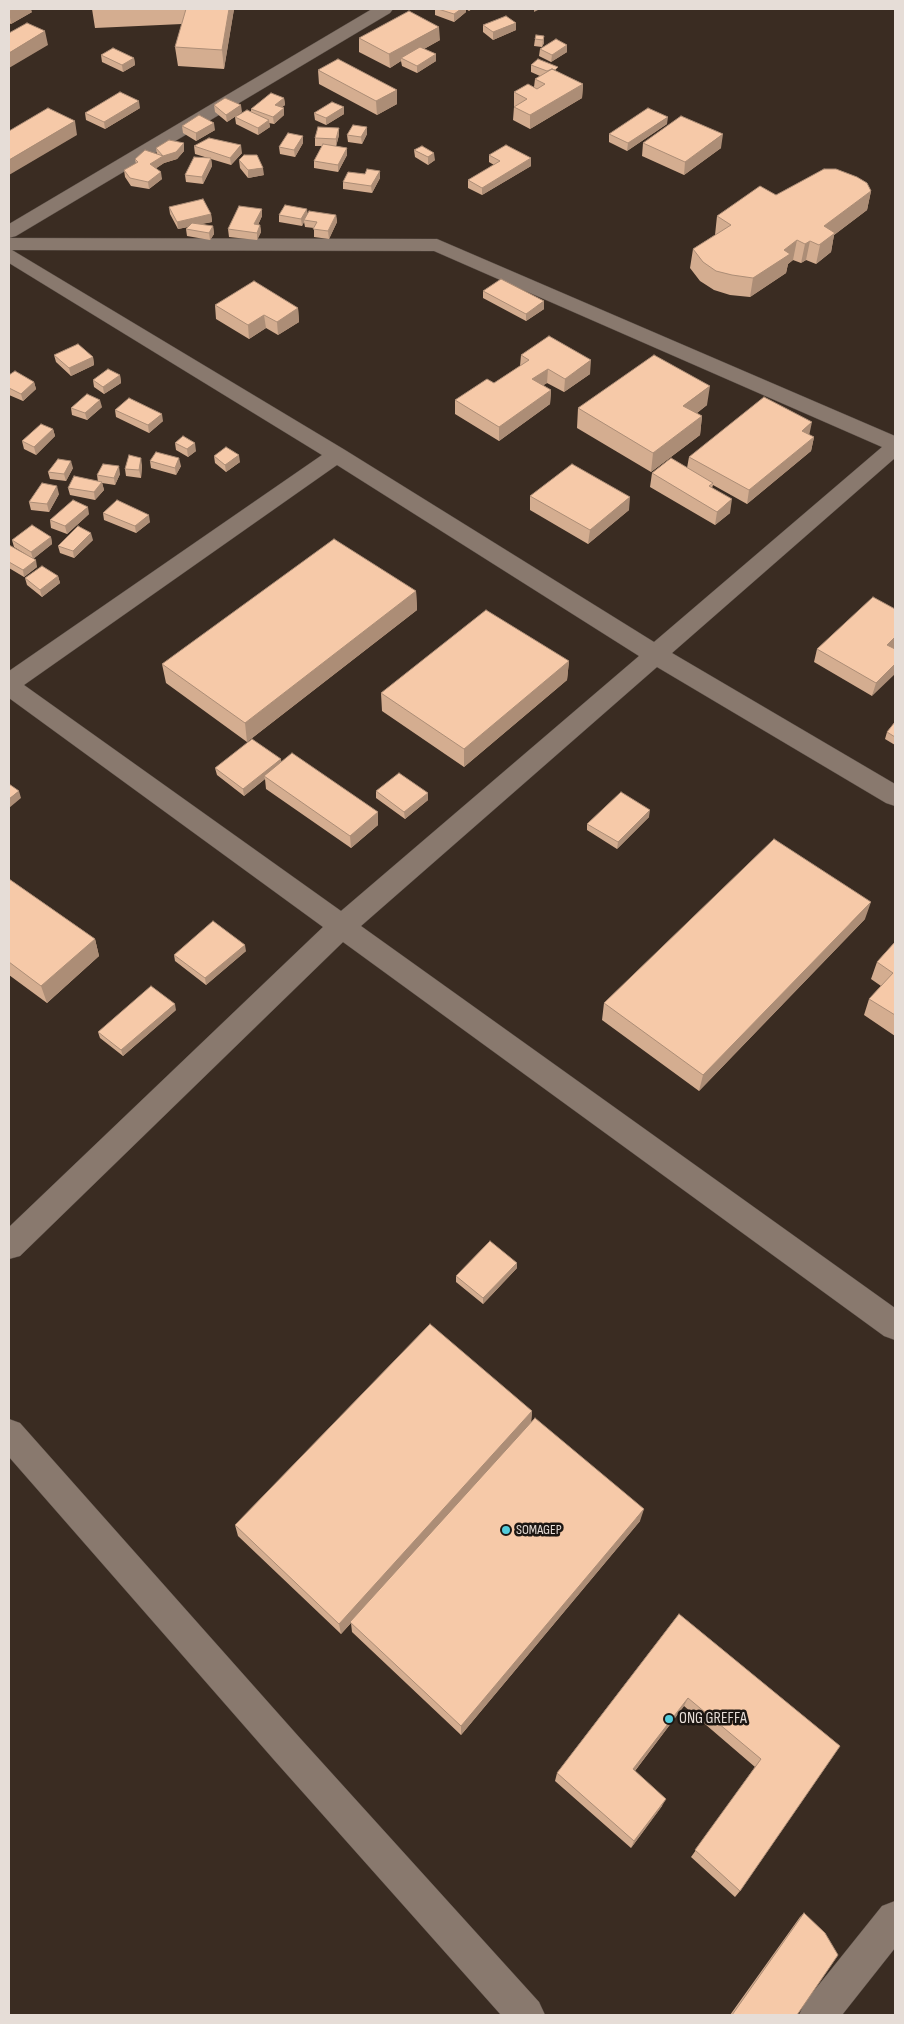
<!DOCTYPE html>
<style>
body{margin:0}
#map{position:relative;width:904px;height:2024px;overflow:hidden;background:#3a2c22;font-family:"Sofia Sans Condensed",sans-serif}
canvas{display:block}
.frame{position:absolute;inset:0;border:10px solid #e6ddd7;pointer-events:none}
</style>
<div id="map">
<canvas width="904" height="2024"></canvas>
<div class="frame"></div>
</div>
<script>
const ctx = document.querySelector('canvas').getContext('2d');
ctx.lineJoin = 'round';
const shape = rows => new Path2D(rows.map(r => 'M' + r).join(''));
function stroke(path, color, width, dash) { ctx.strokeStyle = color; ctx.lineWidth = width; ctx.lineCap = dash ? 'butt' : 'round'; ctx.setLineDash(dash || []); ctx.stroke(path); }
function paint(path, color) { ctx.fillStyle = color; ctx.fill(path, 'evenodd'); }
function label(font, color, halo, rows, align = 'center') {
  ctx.font = font + ' "Sofia Sans Condensed",sans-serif'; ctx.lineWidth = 5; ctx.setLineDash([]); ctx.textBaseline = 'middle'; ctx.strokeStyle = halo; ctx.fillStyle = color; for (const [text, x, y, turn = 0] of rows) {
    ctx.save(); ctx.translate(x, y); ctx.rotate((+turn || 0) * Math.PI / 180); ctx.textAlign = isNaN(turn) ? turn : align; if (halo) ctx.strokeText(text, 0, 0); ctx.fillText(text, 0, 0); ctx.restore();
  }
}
const street = shape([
 [372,9,393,9,390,13,16,236,9,238,9,224,372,9],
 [9,238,437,239,895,436,895,458,672,653,895,784,895,806,886,803,657,667,361,926,895,1308,895,1340,884,1336,343,942,20,1256,9,1259,9,1227,323,927,9,698,9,671,322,455,9,263,9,238],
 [12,250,434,251,882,447,654,642,345,450,12,250],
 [337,465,639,656,341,911,24,685,337,465],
 [9,1419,20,1423,299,1737,539,2002,545,2015,501,2015,275,1761,9,1457,9,1419],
 [895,1901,895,1948,842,2015,799,2015,805,2002,882,1906,895,1901]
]);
stroke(street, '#534840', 1);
paint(street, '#89796e');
paint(shape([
 [9,9,32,12,11,24,9,23],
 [92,9,235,9,234,9,224,69,178,66,175,47,182,24,95,28],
 [435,9,472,9,469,11,466,9,466,12,454,22,435,15],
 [483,25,516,30,493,40,483,32],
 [544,36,544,43,542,47,534,46,535,39],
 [359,38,440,40,424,49,436,54,436,61,417,73,402,66,401,61,390,68,359,52],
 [567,45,567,52,551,62,539,56,540,49],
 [101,55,134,58,135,65,123,72,102,62],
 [531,65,558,72,583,84,582,98,530,129,513,120,514,107,514,92,534,87,535,79,540,76,531,72],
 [318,70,397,104,377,115,319,84],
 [284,98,285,105,282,107,284,108,284,115,274,124,269,123,270,127,258,135,236,124,235,117,251,112,251,109],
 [214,105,242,112,227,122,215,112],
 [140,108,105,129,86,120,85,113],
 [314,113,344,114,326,125,315,120],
 [667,124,627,151,609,142,609,134],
 [182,126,215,130,196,141,183,133],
 [367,127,367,134,362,144,348,142,347,135],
 [339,128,339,135,336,146,347,148,347,155,338,172,314,168,314,161,322,146,315,146,315,138],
 [303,143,295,157,280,154,279,147],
 [643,143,721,148,684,175,642,156],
 [194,146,242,153,231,165,211,159,212,166,203,184,186,182,185,175,208,158,195,154],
 [156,148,184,151,177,159,164,163,156,168,162,179,149,189,131,186,125,177,124,170,136,164,135,159,157,154],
 [414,150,435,160,428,165,415,157],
 [489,155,531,158,531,166,482,195,468,188,468,180,494,165,489,162],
 [239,160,264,175,248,178,240,168],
 [365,174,380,178,372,193,343,189,343,182],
 [871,191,867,210,834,235,831,252,816,264,806,260,801,263,793,260,788,264,786,273,750,297,730,295,714,290,700,281,690,268,693,249,715,235,717,216,776,195],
 [169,207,211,214,212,222,200,224,213,226,214,234,210,240,187,236,186,229,188,227,178,229,170,214],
 [262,209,262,216,258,225,260,225,261,232,257,240,229,237,228,229],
 [308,213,336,215,337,222,329,239,314,237,314,228,305,227,304,222,302,226,279,222,279,215],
 [483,291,544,309,526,321,483,298],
 [215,305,298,308,299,322,278,335,266,328,249,339,216,319],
 [54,355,93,357,94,365,71,376,56,362],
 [521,355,590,374,564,392,547,383,543,385,551,390,550,404,499,441,455,414,455,400,494,383,520,366],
 [9,375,34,382,36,389,23,401,9,395],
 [120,375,121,383,104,394,94,387,93,380],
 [707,405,697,413,702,416,700,435,651,472,577,428,578,408],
 [102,407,87,420,72,415,71,408],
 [115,410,163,421,149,433,116,417],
 [53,429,55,436,36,455,24,449,22,441],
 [809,435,814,437,811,451,747,504,713,485,712,488,730,513,715,525,650,487,652,473,687,468,689,457],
 [175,443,196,451,188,457,176,450],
 [214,456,240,462,226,472,215,463],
 [150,461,181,466,176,475,151,468],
 [142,465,141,478,126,476,125,469],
 [73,468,66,481,50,479,48,472],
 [120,474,115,485,102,483,104,490,95,500,70,495,68,488,98,482,97,475],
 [59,494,49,512,31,510,29,502],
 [530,496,629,510,588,544,530,510],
 [103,513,150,522,136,533,104,520],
 [89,514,67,534,51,528,50,520],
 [51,537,52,544,33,559,37,567,24,577,9,568,9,546,27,555,14,547,12,540],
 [93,540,74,558,60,553,58,546],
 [58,576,60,583,42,597,27,585,25,578],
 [416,591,417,610,247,742,166,683,162,664],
 [895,609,895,647,894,648,872,696,814,662,817,649],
 [569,661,567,680,464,767,382,711,381,693],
 [895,722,895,745,885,739,887,732],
 [281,762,378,812,378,825,351,848,266,789,265,779,244,796,217,775,215,768],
 [376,791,428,793,428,800,405,819,376,798],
 [649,817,617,849,587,830,587,824],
 [9,879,95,939,99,956,47,1003,9,975],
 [865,919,699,1091,602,1020,604,1003],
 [895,942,895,1036,864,1015,869,999,881,986,871,979,877,962],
 [246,951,206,985,175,961,174,955],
 [176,1010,123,1056,100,1038,98,1032],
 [517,1268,483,1304,456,1282,456,1276],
 [532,1411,531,1422,640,1521,461,1735,352,1632,351,1623,341,1634,238,1536,235,1525],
 [679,1614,840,1746,740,1891,735,1897,691,1857,755,1767,684,1706,635,1771,662,1806,631,1848,555,1781,557,1773],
 [804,1913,797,2015,730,2015,800,1917]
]), '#d4ad90');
paint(shape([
 [12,9,31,9,32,12,11,24,9,11],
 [229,9,235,9,234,9,224,69,222,50],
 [461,9,466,9,466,12,454,22,454,14],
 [534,9,540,9,534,12],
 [516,23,516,30,493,40,493,32],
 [439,27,440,40,404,60,401,58,401,61,390,68,389,54],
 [45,31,48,45,9,68,9,53],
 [544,36,544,43,542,47,543,40],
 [567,45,567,52,551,62,552,55],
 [436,54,436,61,417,73,417,66],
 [134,58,135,65,123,72,122,65],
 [583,84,582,98,530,129,530,115],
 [397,90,397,104,377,115,376,101],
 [284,98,285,105,275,112,275,105],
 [139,101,140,108,105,129,104,122],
 [241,105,242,112,227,122,226,115],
 [344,107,344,114,326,125,326,118],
 [284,108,284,115,274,124,273,117],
 [668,117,667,124,627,151,628,143],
 [269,120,270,127,258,135,258,128],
 [75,121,77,135,9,175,9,160],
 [214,123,215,130,196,141,196,133],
 [367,127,367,134,362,144,361,137],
 [339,128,339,135,336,147,336,139],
 [723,134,721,148,684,175,685,162],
 [303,136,303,143,295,157,294,150],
 [184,143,184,151,177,159,164,163,163,156],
 [241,145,242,153,231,165,230,158],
 [347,148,347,155,338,172,338,165],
 [434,153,435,160,428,165,428,157],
 [163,156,164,163,151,172,150,164],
 [211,158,212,166,203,184,202,177],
 [531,158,531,166,482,195,482,188],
 [263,168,264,175,248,178,248,170],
 [380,171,380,178,372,193,371,186],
 [161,172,162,179,149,189,148,182],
 [871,191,867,210,834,235,831,252,816,264,824,226],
 [262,209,262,216,255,231,254,224],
 [307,209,308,216,304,220,304,222,302,226,301,219],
 [211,214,212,222,178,229,177,222],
 [336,215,337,222,329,239,328,231],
 [260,225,261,232,257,240,257,233],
 [213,226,214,234,210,240,209,233],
 [797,240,793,260,788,264,786,273,750,297,753,278,784,250],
 [810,241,806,260,801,263,805,244],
 [544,301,544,309,526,321,526,314],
 [298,308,299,322,278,335,277,322],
 [264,315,266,328,249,339,248,325],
 [93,357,94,365,71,376,69,368],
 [591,360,590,374,564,392,565,379],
 [548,369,547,383,532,393,532,379],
 [120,375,121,383,104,394,103,387],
 [34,382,36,389,23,401,21,394],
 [710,386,707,405,681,425,683,406],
 [551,390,550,404,499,441,499,427],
 [100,400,102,407,87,420,85,413],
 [162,414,163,421,149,433,148,425],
 [702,416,700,435,651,472,653,453],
 [812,422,809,436,802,431],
 [53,429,55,436,36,455,34,447],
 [814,437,811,451,747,504,749,490],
 [195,443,196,451,188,457,187,449],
 [239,455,240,462,226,472,225,465],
 [141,458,142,465,141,478,139,470],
 [179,458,181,466,176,475,175,468],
 [71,461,73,468,66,481,64,474],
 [119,466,120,474,115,485,114,478],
 [102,482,104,490,95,500,94,492],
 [57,486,59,494,49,512,47,504],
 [630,497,629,510,588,544,590,530],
 [732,499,730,513,715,525,717,512],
 [88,507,89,514,67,534,65,526],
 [149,515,150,522,136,533,135,526],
 [91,533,93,540,74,558,73,551],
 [51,537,52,544,33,559,31,552],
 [36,560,37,567,24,577,23,570],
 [58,576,60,583,42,597,40,590],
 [416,591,417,610,247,742,245,723],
 [895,637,895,647,884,658,887,645],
 [569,661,567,680,464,767,464,749],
 [895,664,895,674,872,696,876,683],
 [281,759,282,766,264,776,265,779,244,796,243,789],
 [19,791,21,798,9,808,9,799],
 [428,793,428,800,405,819,404,812],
 [650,810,649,817,617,849,618,842],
 [378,812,378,825,351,848,350,836],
 [871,902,865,919,699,1091,703,1075],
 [95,939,99,956,47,1003,41,986],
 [245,945,246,951,206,985,205,978],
 [175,1004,176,1010,123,1056,121,1050],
 [517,1263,517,1268,483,1304,483,1298],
 [532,1411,531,1423,341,1634,339,1624],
 [644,1509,640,1521,461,1735,461,1726],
 [688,1698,684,1706,630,1777,633,1769],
 [666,1799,662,1806,631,1848,634,1841]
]), '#ac8d76');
const building = shape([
 [186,9,229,9,222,50,175,47,186,9],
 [438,9,461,9,454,14,438,9],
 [409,11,439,27,389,54,359,38,409,11],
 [506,16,516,23,493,32,483,25,506,16],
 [27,23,45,31,9,53,9,33,27,23],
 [536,35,544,36,543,40,535,39,536,35],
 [556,39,567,45,552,55,540,49,556,39],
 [420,47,436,54,417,66,401,58,420,47],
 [113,48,134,58,122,65,101,55,113,48],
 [338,59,397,90,376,101,318,70,338,59],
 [538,59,558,67,555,70,552,69,547,71,531,65,538,59],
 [552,69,583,84,530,115,514,107,527,99,514,92,528,84,537,89,545,84,535,79,552,69],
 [120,92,139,101,104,122,85,113,120,92],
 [271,93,284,98,275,105,284,108,273,117,251,109,271,93],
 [225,98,241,105,226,115,214,105,225,98],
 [332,102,344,107,326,118,314,113,332,102],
 [48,108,75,121,9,160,9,131,48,108],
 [648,108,668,117,628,143,609,134,648,108],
 [247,110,269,120,258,128,235,117,247,110],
 [199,115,214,123,196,133,182,126,199,115],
 [681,116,723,134,685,162,643,143,681,116],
 [353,125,367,127,361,137,347,135,353,125],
 [318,127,339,128,336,139,315,138,318,127],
 [288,133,303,136,294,150,279,147,288,133],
 [209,138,241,145,230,158,194,146,209,138],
 [169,140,184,143,176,152,163,156,156,148,169,140],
 [323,144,347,148,338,165,314,161,323,144],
 [506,145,531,158,482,188,468,180,500,161,489,155,506,145],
 [422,146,434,153,428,157,414,150,422,146],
 [145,150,163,156,150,164,161,172,148,182,130,178,124,170,138,162,135,159,145,150],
 [244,155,257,155,263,168,248,170,239,160,244,155],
 [194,157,211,158,202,177,185,175,194,157],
 [367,169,380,171,371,186,343,182,348,172,365,174,367,169],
 [824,169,836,169,857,177,867,183,871,191,824,226,835,233,819,245,810,241,805,244,797,240,784,250,790,254,753,278,732,275,716,271,703,262,693,249,731,225,717,216,760,186,776,195,824,169],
 [203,199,211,214,177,222,169,207,203,199],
 [285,205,307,209,301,219,279,215,285,205],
 [239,206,262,209,254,224,260,225,257,233,228,229,239,206],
 [309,211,336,215,328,231,313,229,317,222,304,220,309,211],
 [192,223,213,226,209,233,186,229,192,223],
 [501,279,544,301,526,314,483,291,501,279],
 [254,281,298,308,277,322,264,315,248,325,215,305,254,281],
 [549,336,591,360,565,379,548,369,532,379,551,390,499,427,455,400,487,379,494,383,529,360,521,355,549,336],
 [78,344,93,357,69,368,54,355,78,344],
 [654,355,710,386,683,406,702,416,653,453,578,408,654,355],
 [108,369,120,375,103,387,93,380,108,369],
 [15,371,34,382,21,394,9,388,9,375,15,371],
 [87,394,100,400,85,413,71,408,87,394],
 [764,397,812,422,802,431,814,437,749,490,689,457,764,397],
 [129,398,162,414,148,425,115,410,129,398],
 [41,424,53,429,34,447,22,441,41,424],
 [183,436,195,443,187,449,175,443,183,436],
 [226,447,239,455,225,465,214,456,226,447],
 [156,452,179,458,175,468,150,461,156,452],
 [129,455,141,458,139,470,125,469,129,455],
 [671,458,713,483,709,486,732,499,717,512,652,473,671,458],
 [58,459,71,461,64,474,48,472,58,459],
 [103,464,119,466,114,478,97,475,103,464],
 [572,464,630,497,590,530,530,496,572,464],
 [74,476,102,482,94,492,68,488,74,476],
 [42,483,57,486,47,504,29,502,42,483],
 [73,500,88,507,65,526,50,520,73,500],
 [117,500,149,515,135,526,103,513,117,500],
 [32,525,51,537,31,552,12,540,32,525],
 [78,526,91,533,73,551,58,546,78,526],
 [334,539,416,591,245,723,162,664,334,539],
 [9,545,36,560,23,570,9,562,9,545],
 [42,566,58,576,40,590,25,578,42,566],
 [873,597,895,609,895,637,887,645,895,649,895,664,876,683,817,649,873,597],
 [486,610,569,661,464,749,381,693,486,610],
 [895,722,895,737,887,732,895,722],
 [252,739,281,759,243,789,215,768,252,739],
 [292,753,378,812,350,836,264,776,292,753],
 [399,773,428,793,404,812,376,791,399,773],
 [9,784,19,791,9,799,9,784],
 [621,792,650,810,618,842,587,824,621,792],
 [774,839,871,902,703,1075,604,1003,774,839],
 [9,879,95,939,41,986,9,962,9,879],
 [213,921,245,945,205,978,174,955,213,921],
 [895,942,895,1015,869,999,893,973,877,962,895,942],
 [151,986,175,1004,121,1050,98,1032,151,986],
 [490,1241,517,1263,483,1298,456,1276,490,1241],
 [430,1324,532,1411,339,1624,235,1525,430,1324],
 [535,1418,644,1509,461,1726,350,1622,535,1418],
 [679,1614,840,1746,740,1891,695,1850,761,1759,688,1698,633,1769,666,1799,634,1841,557,1773,679,1614],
 [804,1913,825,1933,838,1955,797,2015,732,2015,804,1913]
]);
paint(building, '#f6c9a8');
stroke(building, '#ac8d76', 1);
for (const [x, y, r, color] of [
 [506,1530,5,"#53cbdb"],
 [669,1719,5,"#53cbdb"]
]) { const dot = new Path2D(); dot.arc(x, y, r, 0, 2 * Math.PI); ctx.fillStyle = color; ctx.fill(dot); stroke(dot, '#1c1612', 2); }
label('14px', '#e6ddd7', '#1c1612', [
 ["SOMAGEP",516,1530]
], 'left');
label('16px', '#e6ddd7', '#1c1612', [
 ["ONG GREFFA",679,1719]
], 'left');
</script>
